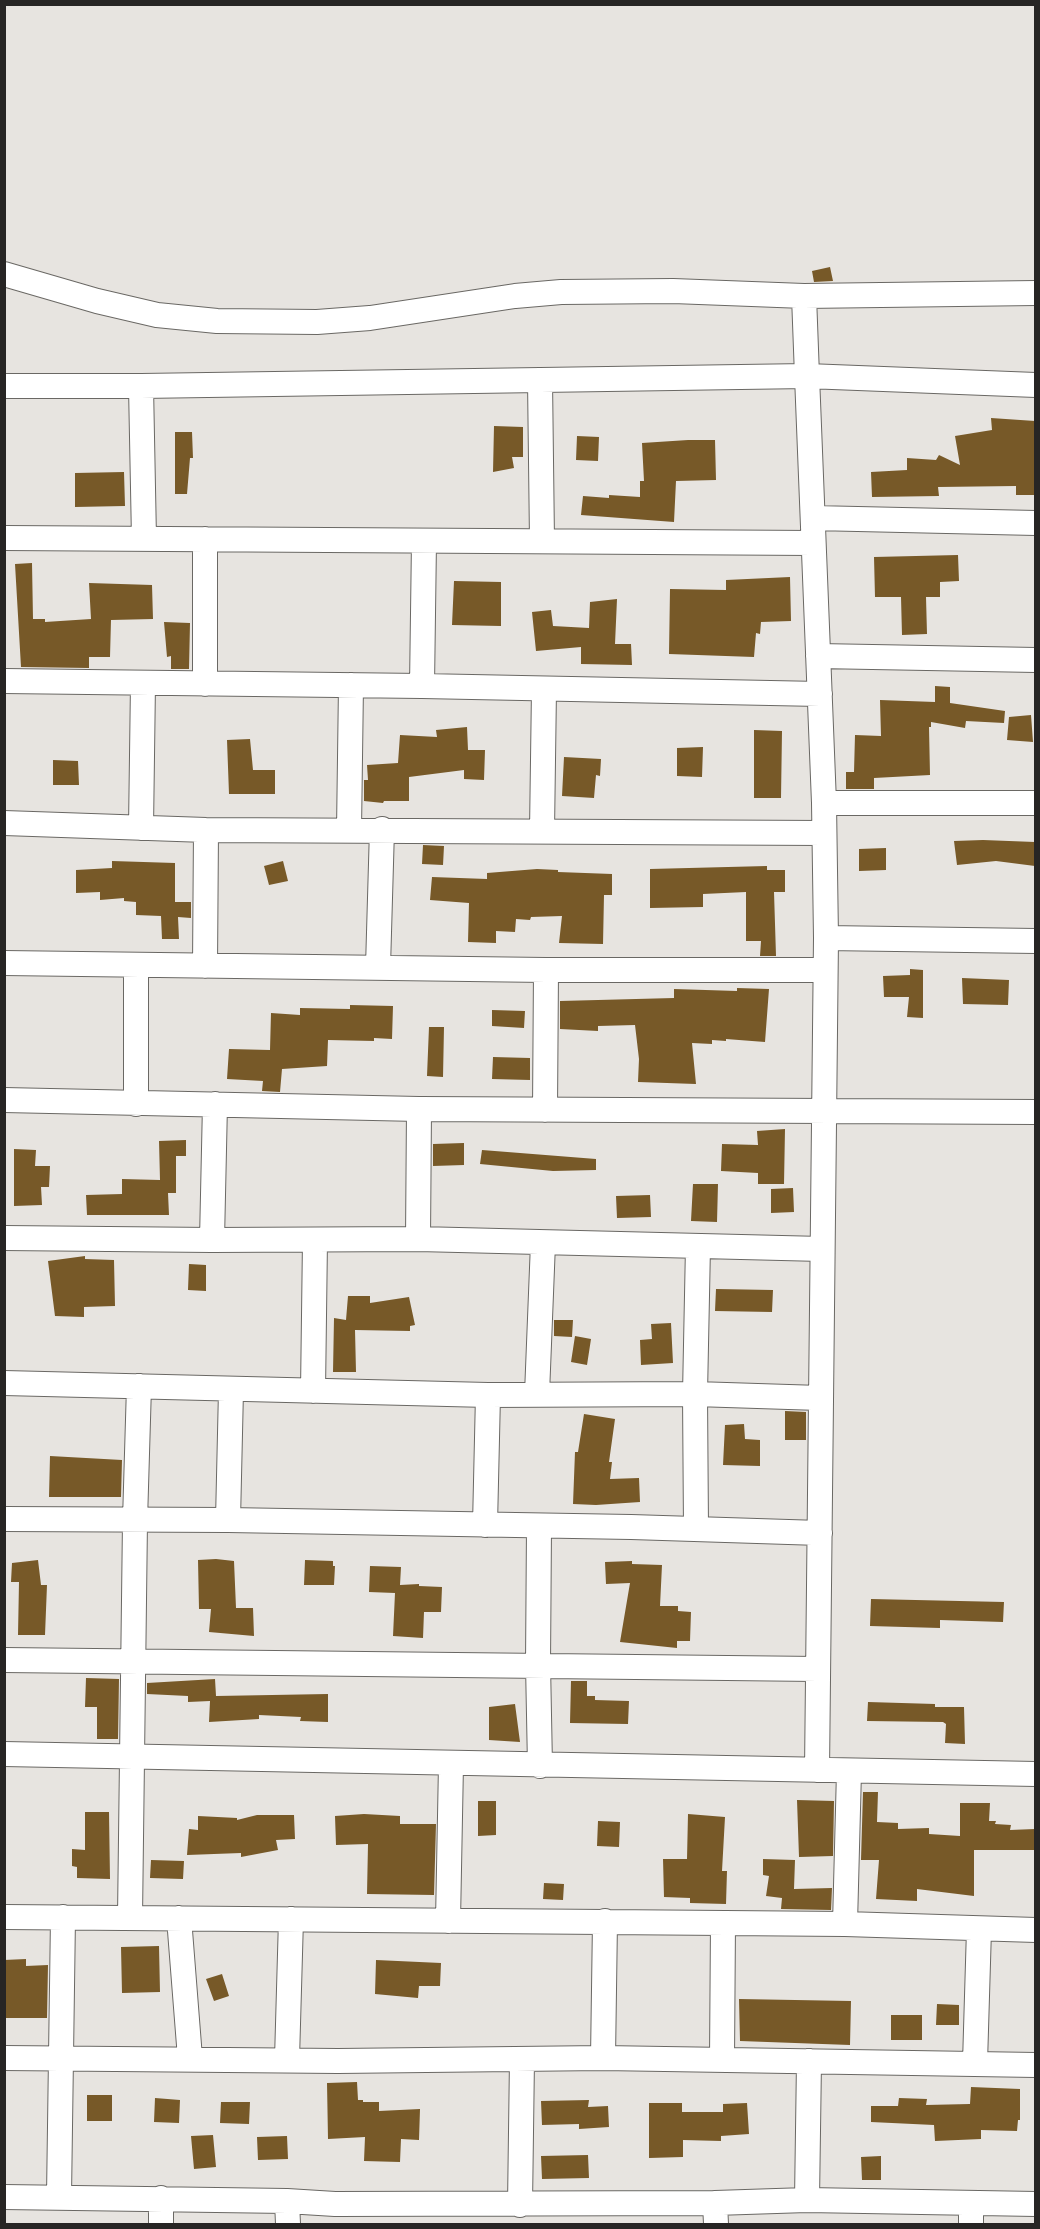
<!DOCTYPE html>
<style>
body{margin:0}
#map{position:relative;width:1040px;height:2229px;overflow:hidden;background:#e7e4e0;font-family:Lato,sans-serif}
canvas{display:block}
.frame{position:absolute;inset:0;border:6px solid #272524;pointer-events:none}
</style>
<div id="map">
<canvas width="1040" height="2229"></canvas>
<div class="frame"></div>
</div>
<script>
const ctx = document.querySelector('canvas').getContext('2d');
ctx.lineJoin = 'round';
function paint(path, color) { ctx.fillStyle = color; ctx.fill(path, 'evenodd'); }
const shape = rows => new Path2D(rows.map(r => 'M' + r).join(''));
function stroke(path, color, width, dash) { ctx.strokeStyle = color; ctx.lineWidth = width; ctx.lineCap = dash ? 'butt' : 'round'; ctx.setLineDash(dash || []); ctx.stroke(path); }
paint(shape([
 [830,267,833,281,814,282,812,271],
 [991,418,1035,421,1035,495,1016,495,1016,486,938,487,939,496,872,497,871,472,907,470,907,458,936,460,939,455,960,465,955,436,992,430],
 [494,426,523,427,523,457,512,457,514,468,493,472],
 [175,432,192,432,193,458,190,458,187,494,175,494],
 [577,436,599,437,598,461,576,460],
 [688,440,715,440,716,480,676,481,674,522,581,515,583,496,609,498,609,495,640,497,640,481,644,481,642,443],
 [124,472,125,506,75,507,75,473],
 [958,555,959,581,940,582,940,597,926,597,927,634,902,635,901,597,875,597,874,557],
 [32,563,33,619,45,619,45,622,91,619,89,583,152,585,153,619,111,620,110,657,89,657,89,668,21,667,15,564],
 [790,577,791,621,761,622,760,634,756,633,754,657,669,654,670,589,726,590,726,580],
 [454,581,501,582,501,626,452,625],
 [617,599,615,644,631,644,632,665,581,664,581,647,536,651,532,612,551,610,553,626,589,628,590,602],
 [164,622,190,623,189,669,171,669,171,656,167,657],
 [935,686,950,687,950,703,1005,711,1004,723,966,721,965,728,931,722,931,727,929,727,930,775,874,778,874,789,846,789,846,772,854,772,855,735,881,736,880,700,935,702],
 [1031,715,1033,742,1007,740,1009,717],
 [467,727,468,750,485,750,484,780,464,779,464,770,409,777,409,801,384,801,383,803,364,801,364,780,368,780,367,765,398,763,400,735,437,737,436,730],
 [754,730,782,731,781,798,754,798],
 [250,739,253,770,275,770,275,794,229,794,227,740],
 [703,747,702,777,677,776,677,748],
 [564,757,601,759,600,776,596,775,594,798,562,796],
 [53,760,78,761,79,785,53,785],
 [983,840,1035,842,1035,866,996,861,957,865,954,841],
 [423,845,444,846,443,865,422,864],
 [886,848,886,870,859,871,859,849],
 [112,861,175,863,175,902,191,902,191,918,178,917,179,939,162,939,161,916,136,915,136,902,124,901,124,898,100,900,100,892,76,893,76,870,112,868],
 [283,861,288,881,269,885,264,866],
 [767,866,767,870,785,870,785,892,774,892,776,956,760,956,761,941,746,941,746,892,703,894,703,907,650,908,650,869],
 [537,869,558,870,558,872,612,874,612,895,604,895,603,944,559,943,562,916,531,917,530,920,516,919,515,932,496,931,496,943,468,942,469,903,430,900,432,877,487,879,487,873],
 [910,969,923,970,923,1018,907,1017,909,997,884,997,883,976,910,975],
 [962,978,1009,980,1008,1005,963,1004],
 [737,988,769,989,765,1042,726,1039,726,1041,712,1040,712,1044,692,1043,696,1084,638,1082,639,1059,635,1025,598,1026,598,1031,560,1029,560,1001,674,998,674,989,737,991],
 [350,1005,393,1006,392,1039,374,1038,374,1041,328,1040,327,1066,282,1069,280,1092,262,1091,263,1081,227,1079,229,1049,270,1050,271,1013,300,1015,300,1008,350,1009],
 [492,1010,525,1011,524,1028,492,1026],
 [429,1027,444,1027,443,1077,427,1076],
 [493,1057,530,1058,530,1080,492,1079],
 [785,1129,784,1184,758,1184,758,1173,721,1171,722,1144,758,1145,757,1131],
 [186,1140,186,1156,176,1156,176,1193,168,1193,169,1215,87,1215,86,1195,122,1194,122,1179,160,1180,159,1141],
 [464,1143,464,1165,433,1166,433,1144],
 [14,1149,36,1150,35,1166,50,1166,49,1187,41,1187,42,1205,14,1206],
 [482,1150,596,1159,596,1170,553,1171,480,1164],
 [693,1184,718,1184,717,1222,691,1221],
 [793,1188,794,1212,771,1213,771,1189],
 [650,1195,651,1217,617,1218,616,1196],
 [85,1256,85,1259,114,1260,115,1306,84,1307,84,1317,55,1316,48,1261],
 [189,1264,206,1265,206,1291,188,1290],
 [716,1289,773,1290,772,1312,715,1311],
 [348,1296,370,1296,370,1303,409,1297,415,1325,410,1326,410,1331,355,1330,356,1372,333,1372,334,1318,346,1320],
 [554,1320,573,1320,572,1337,554,1336],
 [671,1323,673,1363,641,1365,640,1340,652,1339,651,1324],
 [575,1336,591,1339,587,1365,571,1362],
 [785,1411,806,1412,806,1440,785,1440],
 [584,1414,615,1419,609,1462,612,1462,610,1479,639,1478,640,1502,596,1505,573,1504,575,1452,578,1452],
 [744,1424,745,1439,760,1440,760,1466,723,1465,725,1425],
 [50,1456,122,1460,121,1497,49,1497],
 [216,1559,234,1561,236,1608,253,1608,254,1636,209,1632,211,1609,199,1609,198,1560],
 [38,1560,41,1585,47,1585,45,1635,18,1635,19,1582,11,1582,12,1563],
 [305,1560,333,1561,333,1566,335,1566,334,1585,304,1585],
 [632,1561,632,1564,662,1565,660,1606,678,1606,678,1611,691,1612,690,1641,677,1641,677,1648,620,1642,630,1583,606,1584,605,1562],
 [370,1566,401,1567,400,1585,419,1584,419,1586,442,1587,441,1612,424,1612,423,1638,393,1636,395,1593,369,1592],
 [871,1599,1004,1602,1003,1622,940,1620,940,1628,870,1626],
 [86,1678,119,1679,118,1739,97,1739,97,1707,85,1707],
 [215,1679,216,1696,328,1694,328,1722,300,1721,301,1717,259,1715,259,1719,209,1722,210,1701,188,1702,188,1696,147,1694,147,1683],
 [571,1681,587,1681,587,1696,595,1696,595,1700,629,1701,628,1724,570,1723],
 [868,1702,935,1704,935,1707,964,1707,965,1744,945,1743,946,1724,943,1722,867,1721],
 [515,1704,520,1742,489,1740,489,1707],
 [863,1792,878,1792,877,1822,898,1823,898,1829,929,1828,929,1834,960,1836,960,1803,990,1803,989,1821,996,1821,995,1824,1011,1825,1010,1830,1035,1829,1035,1850,974,1850,974,1896,917,1889,917,1901,876,1899,879,1860,861,1860],
 [797,1800,834,1801,833,1856,799,1857],
 [478,1801,496,1801,496,1835,478,1836],
 [85,1812,109,1812,110,1879,77,1878,77,1867,72,1866,72,1849,85,1850],
 [364,1814,400,1816,400,1824,436,1824,434,1895,367,1894,368,1844,336,1845,335,1816],
 [688,1814,725,1817,722,1871,727,1871,726,1904,690,1903,690,1898,664,1897,663,1859,687,1859],
 [257,1815,294,1815,295,1839,276,1840,278,1850,241,1857,241,1853,187,1855,189,1829,198,1830,198,1816,237,1818,237,1820],
 [598,1821,620,1822,619,1847,597,1846],
 [763,1859,795,1860,794,1889,832,1888,831,1910,781,1909,782,1898,766,1896,769,1876,763,1875],
 [151,1860,184,1861,183,1879,150,1878],
 [544,1883,564,1884,563,1900,543,1899],
 [159,1946,160,1992,122,1993,121,1947],
 [26,1959,26,1966,48,1965,47,2018,4,2018,4,1960],
 [376,1960,441,1963,440,1986,419,1986,418,1998,375,1994],
 [222,1974,229,1996,214,2001,206,1979],
 [739,1999,851,2001,850,2045,740,2041],
 [937,2004,959,2005,959,2025,936,2025],
 [891,2015,922,2015,922,2040,891,2040],
 [357,2082,358,2100,363,2100,363,2102,379,2102,379,2111,420,2109,419,2140,401,2139,400,2162,364,2161,365,2137,328,2139,327,2083],
 [971,2087,1020,2089,1020,2120,1018,2120,1017,2131,981,2130,981,2139,935,2141,934,2125,871,2122,871,2106,898,2106,899,2098,927,2099,926,2105,970,2104],
 [87,2095,112,2095,112,2121,87,2121],
 [155,2098,180,2100,179,2123,154,2122],
 [589,2100,588,2107,608,2106,609,2127,579,2129,579,2124,542,2125,541,2101],
 [221,2102,250,2102,249,2124,220,2123],
 [649,2103,682,2103,682,2112,723,2112,723,2104,747,2103,749,2134,721,2136,721,2141,683,2140,683,2157,649,2158],
 [213,2135,216,2167,194,2169,191,2136],
 [287,2136,288,2159,258,2160,257,2137],
 [588,2155,589,2178,542,2179,541,2156],
 [881,2156,881,2180,862,2180,861,2157]
]), '#775928');
const street = shape([
 [4,274,97,301,157,315,217,321,317,322,370,318,515,296,561,292,673,291,804,296,1036,293],
 [540,380,542,541],
 [4,386,141,386,807,376,804,296],
 [141,386,144,539],
 [813,518,1036,523],
 [4,538,813,543],
 [205,539,205,684],
 [818,656,1036,660],
 [4,681,422,686,820,694],
 [422,686,424,541],
 [824,803,1036,803],
 [4,823,206,830,824,833],
 [141,828,143,683],
 [349,830,351,685],
 [542,831,544,689],
 [826,938,1036,941],
 [4,963,546,970,825,970],
 [205,966,206,830],
 [378,967,382,829],
 [4,1100,419,1109,1036,1112],
 [136,1104,136,965],
 [545,1110,546,970],
 [4,1238,212,1240,418,1239,822,1249],
 [418,1239,419,1109],
 [212,1240,215,1104],
 [4,1383,488,1395,695,1394,820,1398],
 [313,1391,315,1240],
 [537,1394,543,1243],
 [4,1519,228,1520,631,1527,820,1533],
 [228,1520,231,1390],
 [485,1525,488,1395],
 [539,1527,538,1664,540,1766],
 [696,1529,695,1394,698,1246],
 [4,1660,817,1669],
 [4,1754,1036,1774],
 [817,1770,826,938,824,803,807,376,1036,385],
 [4,1917,845,1924,1036,1930],
 [130,1917,135,1521,139,1386],
 [179,1918,190,2058],
 [448,1921,451,1764],
 [845,1924,849,1771],
 [4,2058,338,2061,603,2058,1036,2065],
 [603,2058,605,1921],
 [287,2059,291,1919],
 [722,2059,723,1923],
 [975,2063,979,1929],
 [59,2196,63,1917],
 [4,2197,287,2201,335,2204,715,2203,807,2200,1036,2204],
 [807,2200,809,2061],
 [287,2201,288,2224],
 [715,2203,716,2224],
 [520,2205,522,2059],
 [161,2224,161,2198],
 [971,2224,971,2203]
]);
stroke(street, '#6a6864', 26);
stroke(street, '#fff', 24);
</script>
